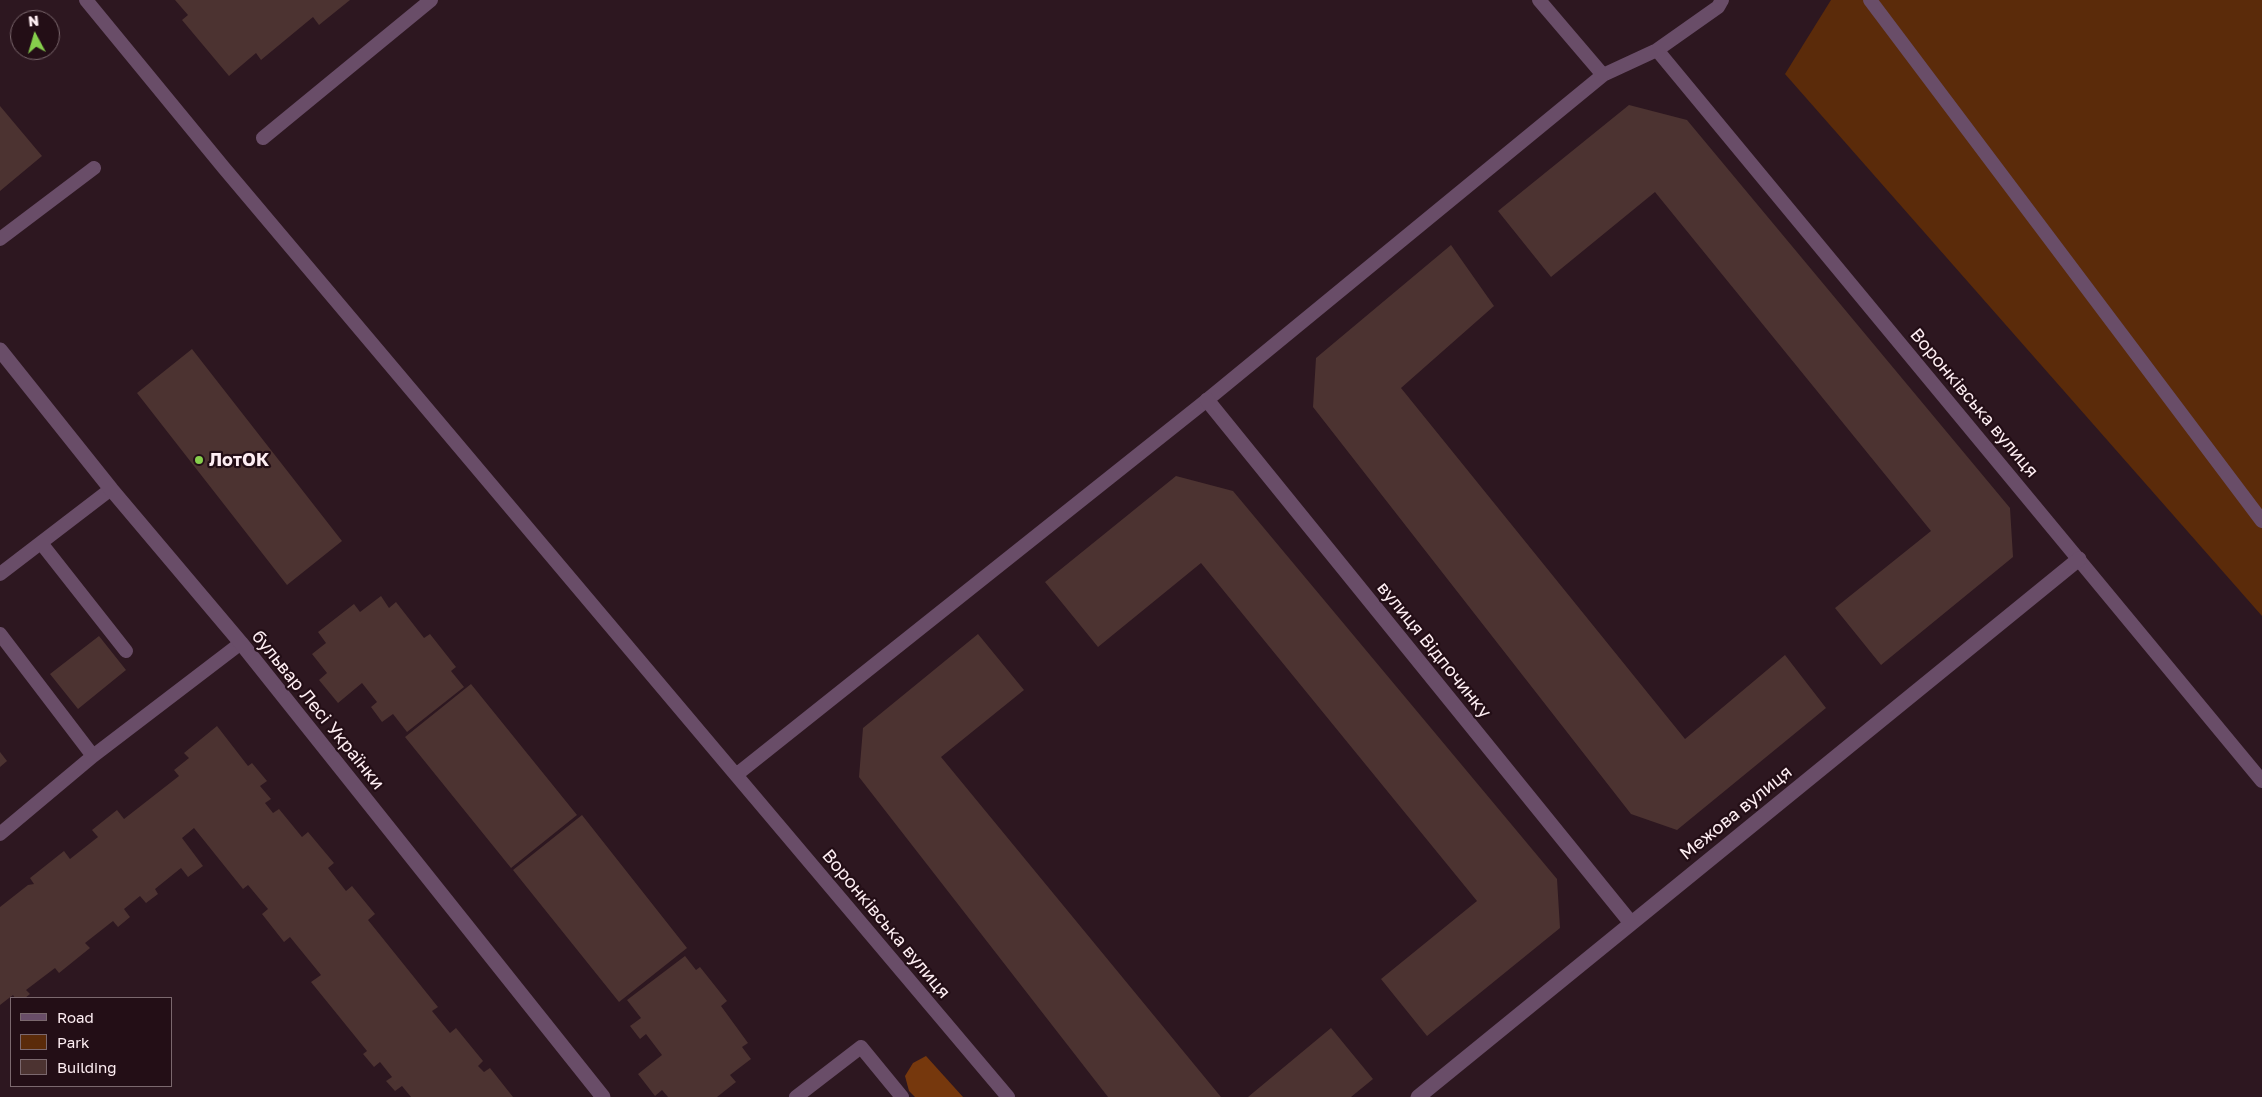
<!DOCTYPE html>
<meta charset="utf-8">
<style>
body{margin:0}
#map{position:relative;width:2262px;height:1097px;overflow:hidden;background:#2d1720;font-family:"Golos Text",sans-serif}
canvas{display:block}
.legend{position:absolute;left:10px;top:997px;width:162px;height:90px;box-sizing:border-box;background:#230e16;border:1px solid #7b686e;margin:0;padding:6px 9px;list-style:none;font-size:15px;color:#feeef3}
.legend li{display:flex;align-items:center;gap:10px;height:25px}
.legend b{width:25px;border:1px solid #7b686e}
.north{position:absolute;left:10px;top:10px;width:50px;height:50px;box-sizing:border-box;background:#230e16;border:1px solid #7b686e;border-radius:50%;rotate:354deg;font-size:14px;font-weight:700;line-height:20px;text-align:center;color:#feeef3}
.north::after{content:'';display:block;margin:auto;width:18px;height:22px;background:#86cf4c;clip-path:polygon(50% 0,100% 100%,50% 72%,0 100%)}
</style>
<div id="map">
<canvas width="2262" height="1097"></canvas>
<ul class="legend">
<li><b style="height:6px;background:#694d68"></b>Road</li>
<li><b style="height:14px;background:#5b2b0a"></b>Park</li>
<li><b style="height:14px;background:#4c3331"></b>Building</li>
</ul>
<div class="north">N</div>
</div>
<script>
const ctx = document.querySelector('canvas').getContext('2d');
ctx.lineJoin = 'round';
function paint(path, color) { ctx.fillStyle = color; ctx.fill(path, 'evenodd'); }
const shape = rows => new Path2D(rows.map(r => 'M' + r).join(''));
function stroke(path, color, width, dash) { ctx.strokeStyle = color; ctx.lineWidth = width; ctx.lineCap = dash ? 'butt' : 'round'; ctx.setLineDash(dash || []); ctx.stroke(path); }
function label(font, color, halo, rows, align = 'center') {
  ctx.font = font + ' "Golos Text",sans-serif'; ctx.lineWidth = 4.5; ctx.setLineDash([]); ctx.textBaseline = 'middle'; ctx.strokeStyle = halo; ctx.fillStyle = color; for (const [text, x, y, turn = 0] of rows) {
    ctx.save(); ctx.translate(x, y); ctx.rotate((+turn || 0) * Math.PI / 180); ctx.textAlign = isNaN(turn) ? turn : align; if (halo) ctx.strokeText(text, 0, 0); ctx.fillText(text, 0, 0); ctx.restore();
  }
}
paint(shape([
 [1831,0,2262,0,2262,616,1785,74]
]), '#5b2b0a');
paint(shape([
 [926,1056,963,1097,915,1097,909,1091,905,1076,913,1063]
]), '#76380d');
paint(shape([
 [175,0,350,0,319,25,313,17,261,60,256,53,229,76,182,20,188,15],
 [1629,105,1687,120,2010,508,2013,557,1881,665,1835,608,1931,531,1655,192,1551,277,1498,211],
 [0,106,42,156,0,191],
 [1451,245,1494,306,1401,388,1685,739,1785,655,1826,708,1677,830,1631,814,1313,407,1316,358],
 [192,349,342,541,287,585,137,393],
 [1176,476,1233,491,1557,879,1560,928,1427,1036,1381,979,1477,901,1201,563,1098,647,1045,582],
 [381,596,389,608,396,602,424,638,430,634,456,667,451,671,464,687,407,732,393,714,382,722,371,707,377,702,362,683,338,703,319,680,327,673,312,654,326,643,318,632,354,604,360,612],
 [978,634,1024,690,941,757,1221,1097,1108,1097,859,777,863,728],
 [99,636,126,670,78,709,50,674],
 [471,684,577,815,511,868,405,737],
 [217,726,248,766,252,763,267,781,260,786,271,799,265,803,273,813,279,809,302,837,308,832,334,863,328,868,346,891,352,886,375,914,368,920,438,1007,432,1011,450,1033,456,1028,483,1061,478,1066,484,1072,490,1068,513,1097,411,1097,402,1086,395,1091,386,1081,392,1077,380,1062,374,1067,363,1054,367,1051,311,982,321,975,290,937,284,942,262,914,268,909,248,885,243,889,194,828,182,838,203,866,188,877,181,868,155,889,158,894,146,903,140,896,124,909,130,917,118,927,113,921,85,943,90,948,59,973,55,968,26,990,30,994,25,998,15,998,13,995,0,1005,0,907,28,885,34,884,30,878,64,851,70,859,98,837,92,830,117,810,124,819,179,776,174,770,189,758,184,753],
 [0,752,7,761,0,767],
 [582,815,687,948,619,1002,513,870],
 [685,956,696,970,700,967,727,1001,721,1006,748,1043,742,1047,751,1059,730,1075,736,1082,717,1097,668,1097,662,1090,655,1096,638,1074,662,1055,646,1034,640,1039,630,1026,641,1018,627,1000],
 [1331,1028,1373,1079,1351,1097,1248,1097]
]), '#4c3331');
stroke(shape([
 [86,0,224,168,736,775,1207,400,1603,75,1539,0],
 [1870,0,2262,521],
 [1657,50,2262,781],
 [1603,75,1657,50,1718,7,1722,0],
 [263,138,431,0],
 [0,239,94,168],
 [41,543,126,651],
 [0,574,111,489],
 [0,634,93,756],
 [736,775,1008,1097],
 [0,834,93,756,241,643],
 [796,1097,861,1047,902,1097]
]), '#694d68', 14);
stroke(shape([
 [0,350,111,489,241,643,603,1097],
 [1207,400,1631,923],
 [1418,1097,2079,559]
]), '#694d68', 15);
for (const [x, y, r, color] of [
 [199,460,5,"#86cf4c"]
]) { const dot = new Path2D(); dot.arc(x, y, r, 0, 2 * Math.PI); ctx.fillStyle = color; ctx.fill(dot); stroke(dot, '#230e16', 2); }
label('18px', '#feeef3', '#230e16', [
 ["Воронківська вулиця",1974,403,50],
 ["вулиця Відпочинку",1434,650,51],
 ["бульвар Лесі Українки",318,710,51],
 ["Межова вулиця",1736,813,-39],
 ["Воронківська вулиця",886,924,50]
]);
label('bold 18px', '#feeef3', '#230e16', [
 ["ЛотОК",209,460]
], 'left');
</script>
